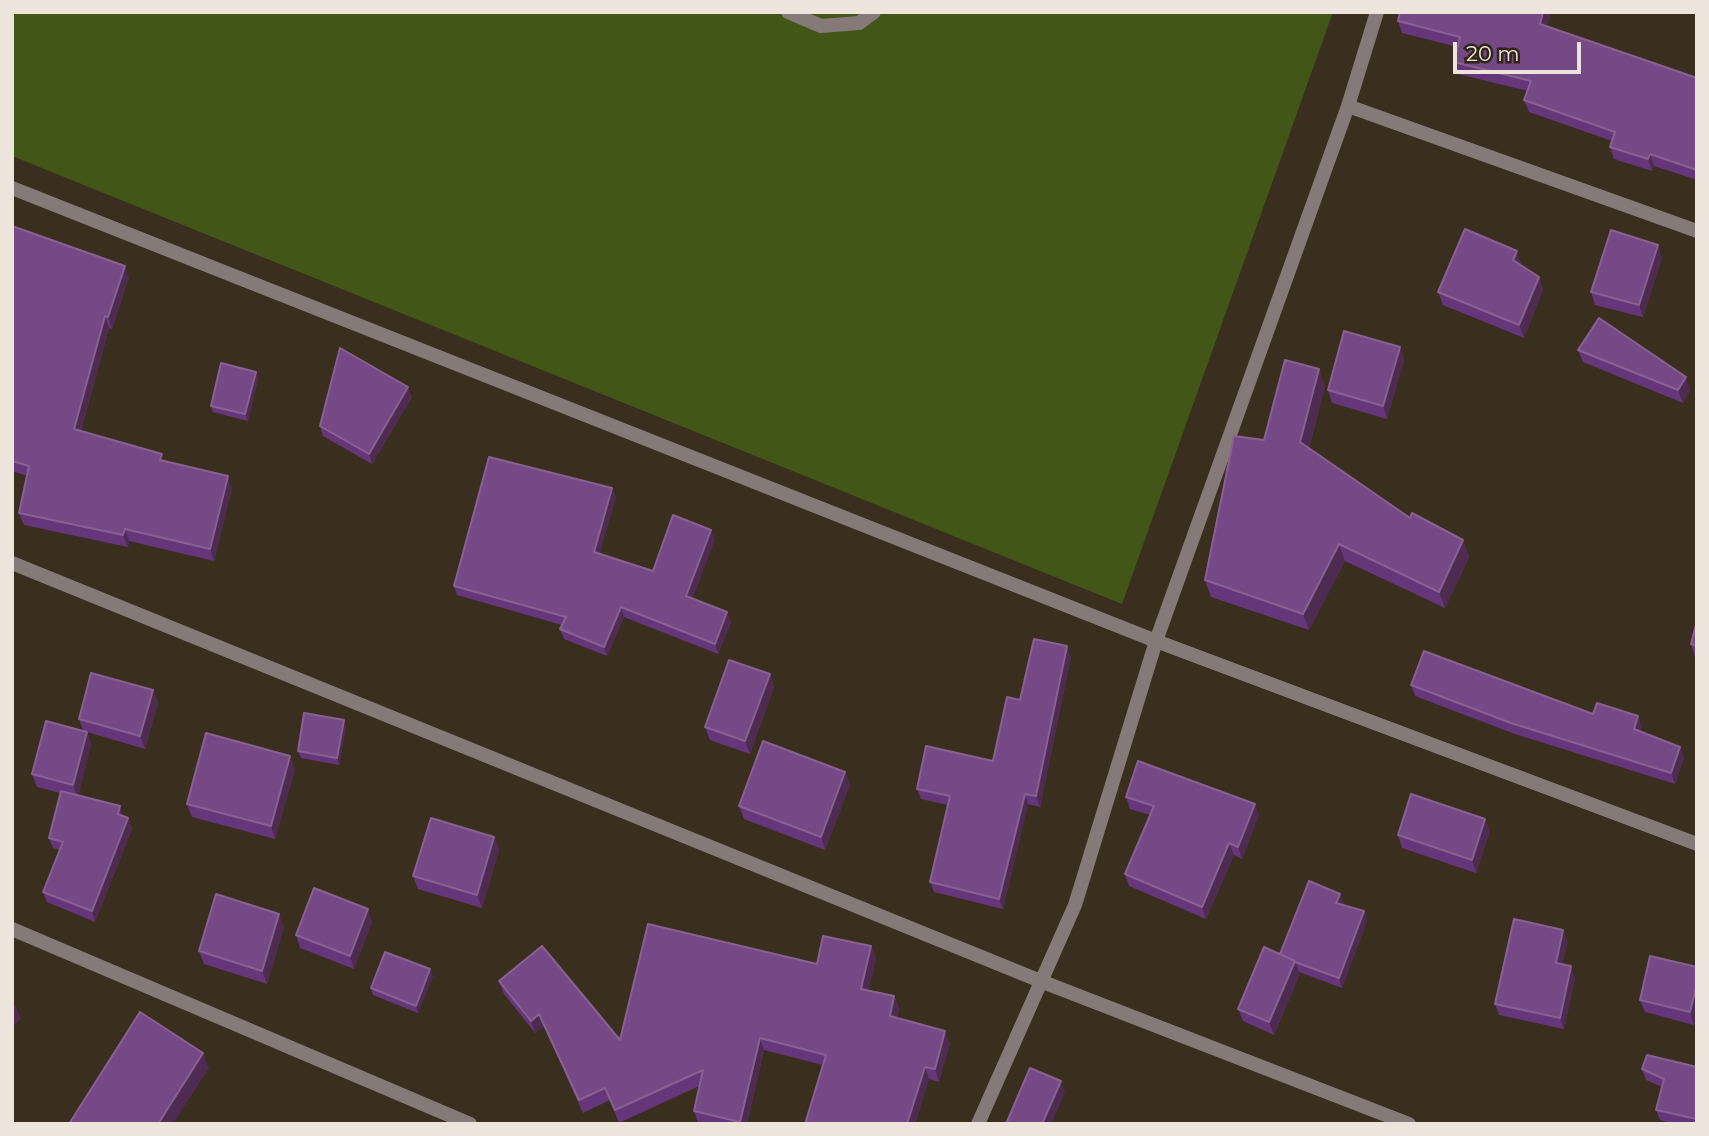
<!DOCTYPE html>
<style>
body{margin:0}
#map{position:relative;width:1709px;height:1136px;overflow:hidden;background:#3a2e1e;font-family:Montserrat,sans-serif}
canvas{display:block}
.frame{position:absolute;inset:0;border:14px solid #ede5db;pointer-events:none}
.scale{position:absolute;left:1453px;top:42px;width:128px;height:32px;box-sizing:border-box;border:4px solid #ede5db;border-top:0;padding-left:9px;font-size:21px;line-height:24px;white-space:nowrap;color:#ede5db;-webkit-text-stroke:5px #302414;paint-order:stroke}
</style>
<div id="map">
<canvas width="1709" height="1136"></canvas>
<div class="frame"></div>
<div class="scale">20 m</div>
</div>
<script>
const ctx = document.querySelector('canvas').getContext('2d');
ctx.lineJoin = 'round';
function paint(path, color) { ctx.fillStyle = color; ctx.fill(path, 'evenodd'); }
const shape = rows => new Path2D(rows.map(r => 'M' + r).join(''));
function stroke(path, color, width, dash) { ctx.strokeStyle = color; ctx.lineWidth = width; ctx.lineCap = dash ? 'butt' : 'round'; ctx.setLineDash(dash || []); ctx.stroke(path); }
paint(shape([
 [12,12,1333,12,1122,604,12,156]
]), '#415617');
stroke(shape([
 [788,12,821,26,859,23,874,12],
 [1348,106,1697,231],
 [12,188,1156,641,1697,844],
 [12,563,1043,982,1409,1124],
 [12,929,470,1124],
 [978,1124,1075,905,1156,641,1348,106,1377,12]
]), '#867a79', 14);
paint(shape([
 [1400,12,1551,12,1547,26,1697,78,1697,180,1654,166,1652,171,1614,159,1610,147,1612,141,1529,112,1524,100,1528,91,1458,74,1454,62,1458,47,1402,33,1398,21],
 [12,226,129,277,112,329,109,328,81,431,164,461,232,488,214,561,129,541,128,547,24,525,19,513,27,476,12,471],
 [1662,258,1643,317,1595,305,1591,292],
 [1521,264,1521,265,1539,277,1543,290,1524,338,1443,305,1438,292],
 [1400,347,1404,360,1387,419,1332,403,1328,390],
 [1578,350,1690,390,1683,403,1583,362],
 [256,372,258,379,248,421,213,412,211,406],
 [1325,386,1309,448,1410,518,1463,540,1469,557,1445,608,1345,561,1309,630,1211,597,1205,580,1264,440],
 [412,397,372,464,323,436,320,426],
 [612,488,616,497,599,554,653,571,715,539,692,599,727,612,731,622,718,654,624,617,607,656,564,639,560,629,562,625,457,595,454,586],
 [1697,621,1697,658,1695,657,1691,644],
 [1071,657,1040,807,1028,804,1003,909,934,892,930,882,948,805,921,799,917,789,993,761,1020,700],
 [770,674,774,687,750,754,710,740,705,727],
 [1411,685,1593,714,1642,727,1640,732,1680,747,1684,758,1675,784,1515,734,1415,696],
 [153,690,158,703,145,749,87,732,91,745,78,796,128,818,132,829,95,922,47,902,43,892,60,850,53,848,49,838,60,793,37,787,32,774,83,731,79,719],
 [344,720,346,727,339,765,301,758,298,751],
 [295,769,275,839,192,817,187,804],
 [845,772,850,785,825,850,744,819,739,806],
 [1126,797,1259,815,1242,859,1234,855,1206,919,1129,886,1125,874,1150,815,1130,809],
 [1490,831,1476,873,1402,848,1398,835],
 [494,837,499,850,482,908,418,889,413,876],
 [1340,894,1344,904,1343,905,1364,911,1367,921,1342,988,1299,972,1300,974,1274,1035,1243,1021,1238,1009,1280,954],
 [372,922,354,969,300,948,296,935],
 [284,927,267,984,204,964,199,951],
 [1568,941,1562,965,1575,978,1564,1029,1499,1015,1495,1004],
 [871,946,876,959,868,990,894,996,899,1008,897,1018,950,1043,939,1082,929,1079,915,1124,805,1124,823,1065,764,1050,747,1124,698,1123,694,1111,699,1086,619,1123,610,1100,583,1113,544,1026,535,1033,504,994,499,981,620,1040,817,964],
 [1697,967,1694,1025,1645,1012,1640,1000],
 [433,976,418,1013,373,995,371,988],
 [1697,1067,1697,1124,1674,1124,1660,1120,1656,1110,1662,1087,1646,1080,1642,1069]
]), '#66367a');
paint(shape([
 [1543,12,1551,12,1544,35,1540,24],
 [1650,154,1654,166,1652,171,1648,159],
 [1658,245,1662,258,1643,317,1639,305],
 [1517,251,1521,264,1517,272,1513,260],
 [125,266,129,277,112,329,108,317],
 [1539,277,1543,290,1524,338,1519,325],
 [105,316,109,328,78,441,74,429],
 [1400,347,1404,360,1387,419,1383,406],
 [1319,369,1325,386,1306,458,1300,442],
 [256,372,258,379,248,421,245,414],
 [1686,377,1690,390,1683,403,1678,390],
 [408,387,412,397,372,464,369,454],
 [228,476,232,488,214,561,210,549],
 [612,488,616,497,597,561,594,552],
 [125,529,129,541,128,547,123,535],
 [711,530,715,539,690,606,686,596],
 [1463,540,1469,557,1445,608,1439,592],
 [1339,544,1345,561,1309,630,1303,614],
 [621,607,624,617,607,656,604,647],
 [727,612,731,622,718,654,715,644],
 [1067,646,1071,657,1040,807,1036,796],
 [770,674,774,687,750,754,745,741],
 [153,690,158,703,145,749,140,736],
 [1638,716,1642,727,1638,740,1634,729],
 [344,720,346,727,339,765,337,758],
 [87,732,91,745,78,798,73,785],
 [1680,747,1684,758,1675,784,1671,773],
 [290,756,295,769,275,839,271,826],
 [845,772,850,785,825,850,821,837],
 [1025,794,1028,804,1003,909,999,899],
 [1255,804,1259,815,1242,859,1238,847],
 [120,806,123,817,118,814],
 [128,818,132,829,95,922,92,911],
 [1485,819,1490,831,1476,873,1472,860],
 [494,837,499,850,482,908,477,895],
 [1229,843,1234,855,1206,919,1202,907],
 [1340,894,1344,904,1340,913,1336,903],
 [368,909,372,922,354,969,350,956],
 [1364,911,1367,921,1342,988,1339,978],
 [279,914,284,927,267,984,262,971],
 [1563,930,1568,941,1560,975,1556,963],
 [871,946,876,959,866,1001,861,989],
 [1295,961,1300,974,1274,1035,1269,1022],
 [1571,966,1575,978,1564,1029,1560,1018],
 [430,969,433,976,418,1013,416,1006],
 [1697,983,1697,1015,1694,1025,1690,1012],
 [894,996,899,1008,894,1028,890,1016],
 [15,1005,21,1019,12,1027,12,1007],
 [539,1014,544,1026,535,1033,531,1021],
 [945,1031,950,1043,939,1082,935,1069],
 [760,1038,764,1050,747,1124,741,1124,740,1122],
 [203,1053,209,1068,173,1124,158,1124],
 [925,1067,929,1079,915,1124,907,1124],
 [1061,1081,1065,1093,1051,1124,1042,1124]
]), '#4e2b51');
const building = shape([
 [1400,12,1543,12,1540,24,1697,78,1697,170,1650,154,1648,159,1610,147,1615,132,1524,100,1531,81,1454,62,1460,37,1398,21,1400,12],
 [12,226,125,266,108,317,105,316,74,429,162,454,160,460,228,476,210,549,125,529,123,535,19,513,29,466,12,461,12,226],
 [1465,229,1517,251,1513,260,1539,277,1519,325,1438,292,1465,229],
 [1611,230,1658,245,1639,305,1591,292,1611,230],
 [1599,318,1686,377,1678,390,1578,350,1599,318],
 [1344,331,1400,347,1383,406,1328,390,1344,331],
 [340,348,408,387,369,454,320,426,340,348],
 [1285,360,1319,369,1300,442,1410,518,1412,513,1463,540,1439,592,1339,544,1303,614,1205,580,1234,436,1264,440,1285,360],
 [221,363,256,372,245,414,211,406,221,363],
 [489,457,612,488,594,552,653,571,673,515,711,530,686,596,727,612,715,644,621,607,604,647,560,629,566,617,454,586,489,457],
 [1697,621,1697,646,1691,644,1697,621],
 [1034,639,1067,646,1036,796,1025,794,999,899,930,882,950,796,917,789,926,746,993,761,1007,697,1020,700,1034,639],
 [1424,651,1593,714,1597,703,1638,716,1634,729,1680,747,1671,773,1511,723,1411,685,1424,651],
 [729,660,770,674,745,741,705,727,729,660],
 [91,673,153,690,140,736,79,719,91,673],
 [304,713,344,720,337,758,298,751,304,713],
 [46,721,87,732,73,785,32,774,46,721],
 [206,733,290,756,271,826,187,804,206,733],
 [763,741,845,772,821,837,739,806,763,741],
 [1138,761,1255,804,1238,847,1229,843,1202,907,1125,874,1154,806,1126,797,1138,761],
 [61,791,120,806,118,814,128,818,92,911,43,892,63,842,49,838,61,791],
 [1411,794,1485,819,1472,860,1398,835,1411,794],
 [431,818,494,837,477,895,413,876,431,818],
 [1309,881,1340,894,1336,903,1364,911,1339,978,1295,962,1295,961,1280,954,1309,881],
 [314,888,368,909,350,956,296,935,314,888],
 [216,894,279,914,262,971,199,951,216,894],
 [1514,919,1563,930,1556,963,1571,966,1560,1018,1495,1004,1514,919],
 [648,924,817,964,823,936,871,946,861,989,894,996,890,1016,945,1031,935,1069,925,1067,907,1124,805,1124,826,1055,760,1038,740,1122,694,1111,703,1070,615,1110,605,1088,579,1100,539,1014,531,1021,499,981,542,946,620,1040,648,924],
 [1264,947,1295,961,1269,1022,1238,1009,1264,947],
 [385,952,430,969,416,1006,371,988,385,952],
 [1650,956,1697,967,1697,983,1690,1012,1640,1000,1650,956],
 [140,1012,203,1053,158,1124,69,1124,140,1012],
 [1647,1055,1697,1067,1697,1119,1656,1110,1664,1079,1642,1069,1647,1055],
 [1030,1068,1061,1081,1042,1124,1006,1124,1030,1068]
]);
paint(building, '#754985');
stroke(building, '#886192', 2);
</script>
